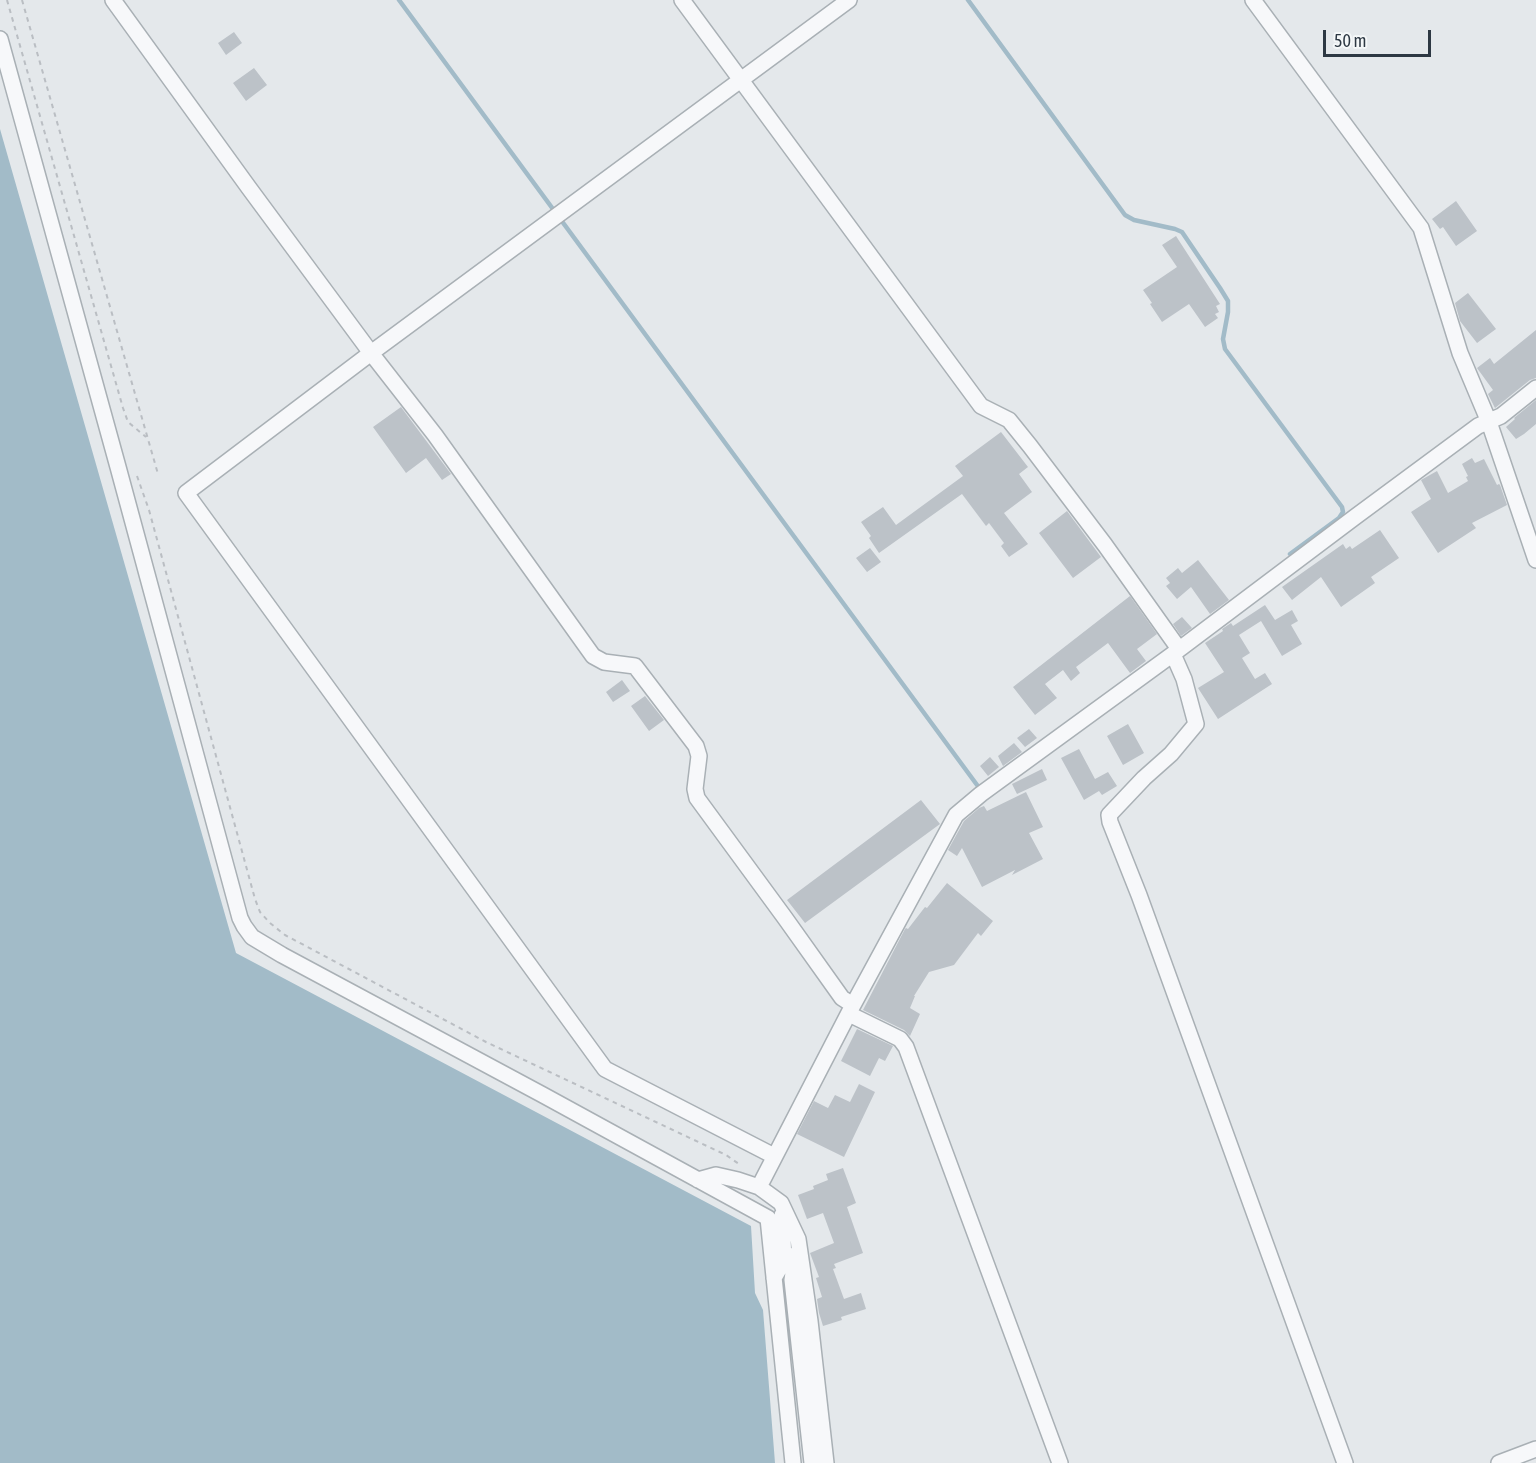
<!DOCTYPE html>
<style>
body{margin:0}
#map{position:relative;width:1536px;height:1463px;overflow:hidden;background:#e4e8eb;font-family:"Asap Condensed",sans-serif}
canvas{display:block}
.scale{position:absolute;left:1323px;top:30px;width:108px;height:27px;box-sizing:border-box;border:3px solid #2d3843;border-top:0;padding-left:8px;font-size:18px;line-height:21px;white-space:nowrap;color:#2d3843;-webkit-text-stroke:4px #f4f7f8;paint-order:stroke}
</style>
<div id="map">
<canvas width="1536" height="1463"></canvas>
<div class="scale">50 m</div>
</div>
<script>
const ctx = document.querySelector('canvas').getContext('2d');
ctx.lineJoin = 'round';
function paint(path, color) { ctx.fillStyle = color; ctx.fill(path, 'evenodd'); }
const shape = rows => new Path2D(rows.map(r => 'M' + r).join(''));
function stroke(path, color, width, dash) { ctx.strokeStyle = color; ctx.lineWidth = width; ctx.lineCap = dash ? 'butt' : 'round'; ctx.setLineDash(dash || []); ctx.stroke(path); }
paint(shape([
 [0,129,236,953,751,1226,755,1293,763,1310,775,1463,0,1463]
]), '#a2bbc8');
stroke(shape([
 [399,0,980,789],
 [968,0,1125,215,1134,220,1175,229,1182,232,1220,288,1228,301,1228,312,1223,339,1225,349,1342,507,1343,512,1339,518,1290,554]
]), '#a2bbc8', 4.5);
paint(shape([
 [234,32,242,43,226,55,218,43],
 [254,68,267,85,246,101,233,83],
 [1456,201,1477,231,1456,246,1443,227,1440,229,1432,219],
 [1176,236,1220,304,1216,306,1219,312,1215,314,1218,318,1205,327,1189,304,1162,322,1150,304,1152,303,1143,290,1177,267,1162,245],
 [1468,293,1496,329,1477,343,1460,321,1455,303],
 [1536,330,1536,378,1530,380,1495,408,1488,394,1493,390,1477,368,1490,358,1494,364],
 [1536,400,1536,424,1524,434,1516,439,1506,427,1515,419,1514,418],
 [401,407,451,474,442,480,426,458,406,473,373,427],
 [1001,432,1028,467,1019,474,1032,492,1004,513,1028,544,1009,557,1001,546,1004,543,989,523,986,526,962,494,879,553,869,538,871,536,861,522,883,507,896,525,963,476,955,466],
 [1472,458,1475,463,1484,459,1497,485,1499,484,1500,485,1507,505,1472,523,1476,528,1438,553,1411,512,1431,499,1421,480,1437,471,1448,493,1468,481,1466,477,1468,476,1462,464],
 [1067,511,1101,557,1073,578,1039,533],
 [1380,530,1399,558,1371,577,1375,583,1341,607,1321,577,1292,600,1282,587,1343,544,1346,549,1350,546,1352,549],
 [870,548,881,562,867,572,856,558],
 [1198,560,1229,600,1210,614,1191,587,1177,599,1166,586,1170,583,1166,578,1178,568,1182,573],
 [1130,596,1157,634,1137,649,1146,661,1130,673,1108,643,1076,667,1080,673,1071,681,1063,670,1045,684,1057,698,1035,715,1013,687],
 [1265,605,1275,620,1292,610,1298,621,1291,625,1302,644,1282,656,1261,621,1239,635,1250,653,1242,658,1255,679,1265,673,1272,684,1218,719,1198,688,1224,672,1205,643,1223,631,1222,629,1231,623,1233,626],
 [1182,617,1192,628,1181,636,1173,624],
 [622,680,630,691,613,702,606,692],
 [645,696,664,720,649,731,631,706],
 [1128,724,1144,753,1123,765,1107,736],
 [1029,729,1037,738,1025,747,1017,738],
 [1014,743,1022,752,1003,766,998,756],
 [1079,749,1095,779,1108,772,1117,786,1102,795,1099,791,1084,800,1061,758],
 [990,757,999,767,988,776,980,766],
 [1042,769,1047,780,1017,794,1012,784],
 [1026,792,1043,827,1029,833,1043,859,1012,875,1015,870,982,887,962,848,957,856,948,850,964,821,979,808,984,806,987,811],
 [921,800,940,824,805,923,787,900],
 [947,883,993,921,981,936,978,933,954,965,929,972,914,996,915,996,910,1008,920,1014,910,1036,904,1030,863,1010,905,929,906,928,908,929,925,907,927,908],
 [857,1029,893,1046,885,1061,879,1058,870,1076,841,1061],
 [859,1084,875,1092,844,1157,797,1134,814,1101,828,1108,835,1095,850,1102],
 [843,1168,856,1203,847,1207,863,1253,834,1264,836,1268,833,1269,844,1299,861,1293,866,1309,841,1317,842,1320,823,1326,819,1313,817,1299,822,1297,816,1278,819,1277,810,1253,834,1243,823,1213,807,1219,798,1195,814,1189,813,1186,828,1180,826,1174]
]), '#bcc2c8');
const minor = shape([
 [113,0,249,188,371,353,435,435,593,656,604,662,635,666,696,746,699,756,695,789,697,798,785,918,842,998,853,1005],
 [682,0,981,406,1009,420,1030,446,1105,545,1179,649],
 [1253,0,1421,228,1460,353,1489,422,1536,560],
 [0,39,118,467,240,918,244,926,252,937,282,955,543,1095,768,1218,793,1463],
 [1173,654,1184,679,1196,724,1171,754,1144,778,1109,815,1110,822,1139,895,1345,1463],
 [849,1014,900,1039,906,1047,1060,1463],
 [774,1156,605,1069,186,493,371,353,849,0],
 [698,1180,716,1175,738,1180,759,1187,781,1203,798,1239,810,1321,826,1463],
 [759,1187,853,1005,956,815,981,794,1173,654,1355,517,1478,426,1501,416,1536,388],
 [796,1254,792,1280,812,1463],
 [774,1278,784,1261,782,1215],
 [1499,1463,1536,1449]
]);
stroke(minor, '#a9b0b5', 18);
stroke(shape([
 [7,0,123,408,128,422,146,437],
 [22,0,158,474],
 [137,476,149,510,255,899,260,912,270,923,285,935,486,1042,726,1155,739,1164]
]), '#babec3', 2, [4.5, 4.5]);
stroke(minor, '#f7f8fa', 15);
</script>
